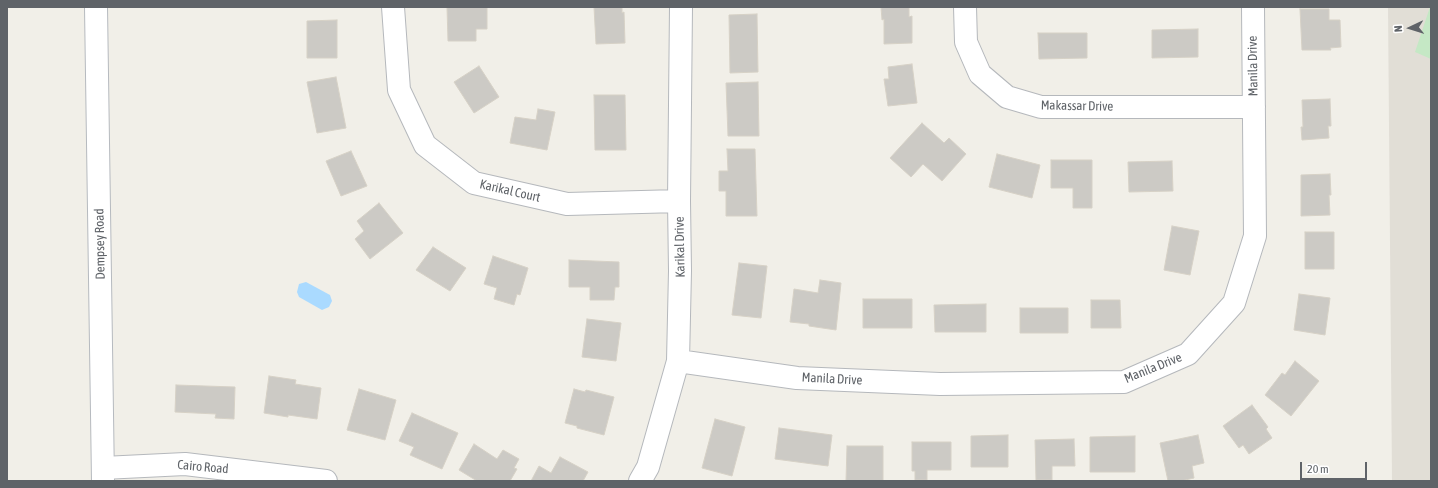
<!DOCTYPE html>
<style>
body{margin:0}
#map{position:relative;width:1438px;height:488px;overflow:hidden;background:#f1efe8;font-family:"Asap Condensed",sans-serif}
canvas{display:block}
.frame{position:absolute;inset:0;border:8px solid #5f6368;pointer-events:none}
.north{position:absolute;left:1390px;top:8px;width:40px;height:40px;-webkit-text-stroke:3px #fff;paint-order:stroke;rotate:266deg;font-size:11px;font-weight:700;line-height:16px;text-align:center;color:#5f6368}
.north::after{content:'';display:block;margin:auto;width:14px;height:18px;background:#5f6368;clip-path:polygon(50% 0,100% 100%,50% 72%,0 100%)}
.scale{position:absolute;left:1300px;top:462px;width:67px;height:18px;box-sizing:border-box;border:2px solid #5f6368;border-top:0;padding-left:5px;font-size:12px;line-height:14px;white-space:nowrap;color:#5f6368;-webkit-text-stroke:3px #fff;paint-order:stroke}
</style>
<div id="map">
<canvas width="1438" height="488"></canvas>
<div class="frame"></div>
<div class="north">N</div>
<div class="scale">20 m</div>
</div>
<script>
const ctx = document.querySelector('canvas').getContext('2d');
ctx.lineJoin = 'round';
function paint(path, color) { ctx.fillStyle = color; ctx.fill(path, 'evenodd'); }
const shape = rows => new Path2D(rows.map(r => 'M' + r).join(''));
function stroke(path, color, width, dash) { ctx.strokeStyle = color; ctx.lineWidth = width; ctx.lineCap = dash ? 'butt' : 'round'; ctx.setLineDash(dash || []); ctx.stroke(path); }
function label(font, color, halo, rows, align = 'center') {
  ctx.font = font + ' "Asap Condensed",sans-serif'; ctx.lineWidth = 4; ctx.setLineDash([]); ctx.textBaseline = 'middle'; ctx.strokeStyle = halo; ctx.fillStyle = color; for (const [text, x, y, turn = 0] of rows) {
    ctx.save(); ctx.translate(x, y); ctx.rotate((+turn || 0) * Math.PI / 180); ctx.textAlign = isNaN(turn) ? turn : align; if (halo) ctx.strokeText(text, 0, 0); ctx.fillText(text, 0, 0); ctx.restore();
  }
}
paint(shape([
 [1388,7,1431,7,1431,481,1392,481]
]), '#e1ded6');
paint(shape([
 [1430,7,1431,7,1431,59,1415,52]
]), '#c5e8c5');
paint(shape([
 [306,282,330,295,332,301,329,307,322,310,299,297,297,292,299,284]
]), '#aadaff');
const building = shape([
 [447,7,487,7,487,29,476,29,476,41,448,41,447,7],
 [594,7,622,7,622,13,624,12,625,43,596,44,594,7],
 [881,7,909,7,909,17,912,16,912,43,884,44,884,19,882,20,881,7],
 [1300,9,1329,9,1329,20,1340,20,1341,47,1330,48,1331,50,1302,50,1300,9],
 [757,14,758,72,730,73,729,15,757,14],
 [337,20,337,58,307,58,307,21,337,20],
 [1198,29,1198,57,1152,58,1152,30,1198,29],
 [1038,33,1087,33,1087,58,1039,59,1038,33],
 [912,64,917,103,888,106,884,79,889,79,888,67,912,64],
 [479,66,499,97,474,113,454,82,479,66],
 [336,77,346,128,317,133,307,82,336,77],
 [758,82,759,136,728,136,726,83,758,82],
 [594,95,625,95,626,150,595,150,594,95],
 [1330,99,1331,126,1328,126,1329,138,1302,140,1301,127,1303,127,1302,100,1330,99],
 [538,109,555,112,547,150,510,143,515,117,536,120,538,109],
 [922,123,944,143,949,138,966,154,942,181,923,164,911,177,890,158,922,123],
 [727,149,755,149,757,216,726,216,726,191,719,191,719,171,728,171,727,149],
 [351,151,367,186,341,196,326,161,351,151],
 [997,154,1040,165,1032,198,989,187,997,154],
 [1051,160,1092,160,1092,208,1073,208,1073,188,1051,188,1051,160],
 [1172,161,1173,191,1129,192,1128,162,1172,161],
 [1330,174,1331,195,1329,195,1330,215,1301,216,1301,175,1330,174],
 [379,203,403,233,370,259,355,239,364,231,357,221,379,203],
 [1172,226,1199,231,1190,275,1164,270,1172,226],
 [1305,232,1334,232,1334,269,1305,269,1305,232],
 [433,247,466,268,450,291,416,270,433,247],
 [493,256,528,268,520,295,517,294,514,305,494,299,497,288,484,284,493,256],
 [569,260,619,262,619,287,615,287,614,300,590,300,590,287,569,287,569,260],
 [739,263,767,266,761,318,732,315,739,263],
 [820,280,841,283,836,330,809,326,809,324,790,322,794,289,818,293,820,280],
 [1299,294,1330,298,1325,335,1294,330,1299,294],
 [863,299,912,299,912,328,863,328,863,299],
 [1091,300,1120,300,1121,328,1091,328,1091,300],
 [986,304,986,332,935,332,934,305,986,304],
 [1020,308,1068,308,1068,333,1020,333,1020,308],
 [587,319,621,323,616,361,582,357,587,319],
 [1295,361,1319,381,1291,416,1265,395,1282,373,1285,375,1295,361],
 [269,376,296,380,295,384,321,388,317,419,288,415,288,417,264,413,269,376],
 [176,385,235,387,234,419,215,418,216,414,175,412,176,385],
 [359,389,396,400,385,440,347,430,359,389],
 [574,389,585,392,586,390,614,397,604,435,577,428,577,426,565,423,574,389],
 [1252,405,1268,427,1266,429,1272,438,1249,454,1243,445,1239,448,1223,426,1252,405],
 [412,413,458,433,442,469,410,455,414,447,399,441,412,413],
 [715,419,745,427,732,476,702,468,715,419],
 [779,428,832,435,828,466,775,459,779,428],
 [1008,435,1008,467,971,467,971,436,1008,435],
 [1198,435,1204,463,1192,466,1194,478,1181,481,1168,481,1160,443,1198,435],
 [1135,436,1135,472,1090,472,1090,437,1135,436],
 [1074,439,1075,466,1052,466,1052,480,1036,480,1035,440,1074,439],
 [912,442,951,442,951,470,927,470,927,480,915,480,915,471,912,471,912,442],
 [474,444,497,459,503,450,519,459,514,468,517,469,510,481,477,481,459,470,474,444],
 [847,446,883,446,883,481,846,481,847,446],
 [560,457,588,472,583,481,531,481,539,466,551,473,560,457]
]);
paint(building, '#cccac5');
stroke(building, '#d6d1c6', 1);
const street = shape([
 [393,7,399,90,425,145,474,183,567,204,679,201],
 [965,7,966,42,980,74,1007,97,1041,107,1254,107],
 [678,361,797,378,940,384,1124,382,1188,354,1234,303,1255,236,1253,7],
 [103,468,185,464,326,481],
 [640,481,648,467,678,361,680,271,679,201,681,7]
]);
const secondary = shape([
 [96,7,103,481]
]);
stroke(street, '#b5b8bc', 24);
stroke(secondary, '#b6babf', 24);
stroke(street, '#fff', 22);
stroke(secondary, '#fff', 22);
label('13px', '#5f6368', '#fff', [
 ["Manila Drive",1253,66,-91],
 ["Makassar Drive",1077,106,1],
 ["Karikal Court",510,191,13],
 ["Dempsey Road",100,244,-91],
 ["Karikal Drive",680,247,-91],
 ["Manila Drive",1153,368,-22],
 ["Manila Drive",832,379,3],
 ["Cairo Road",203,467,5]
]);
</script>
